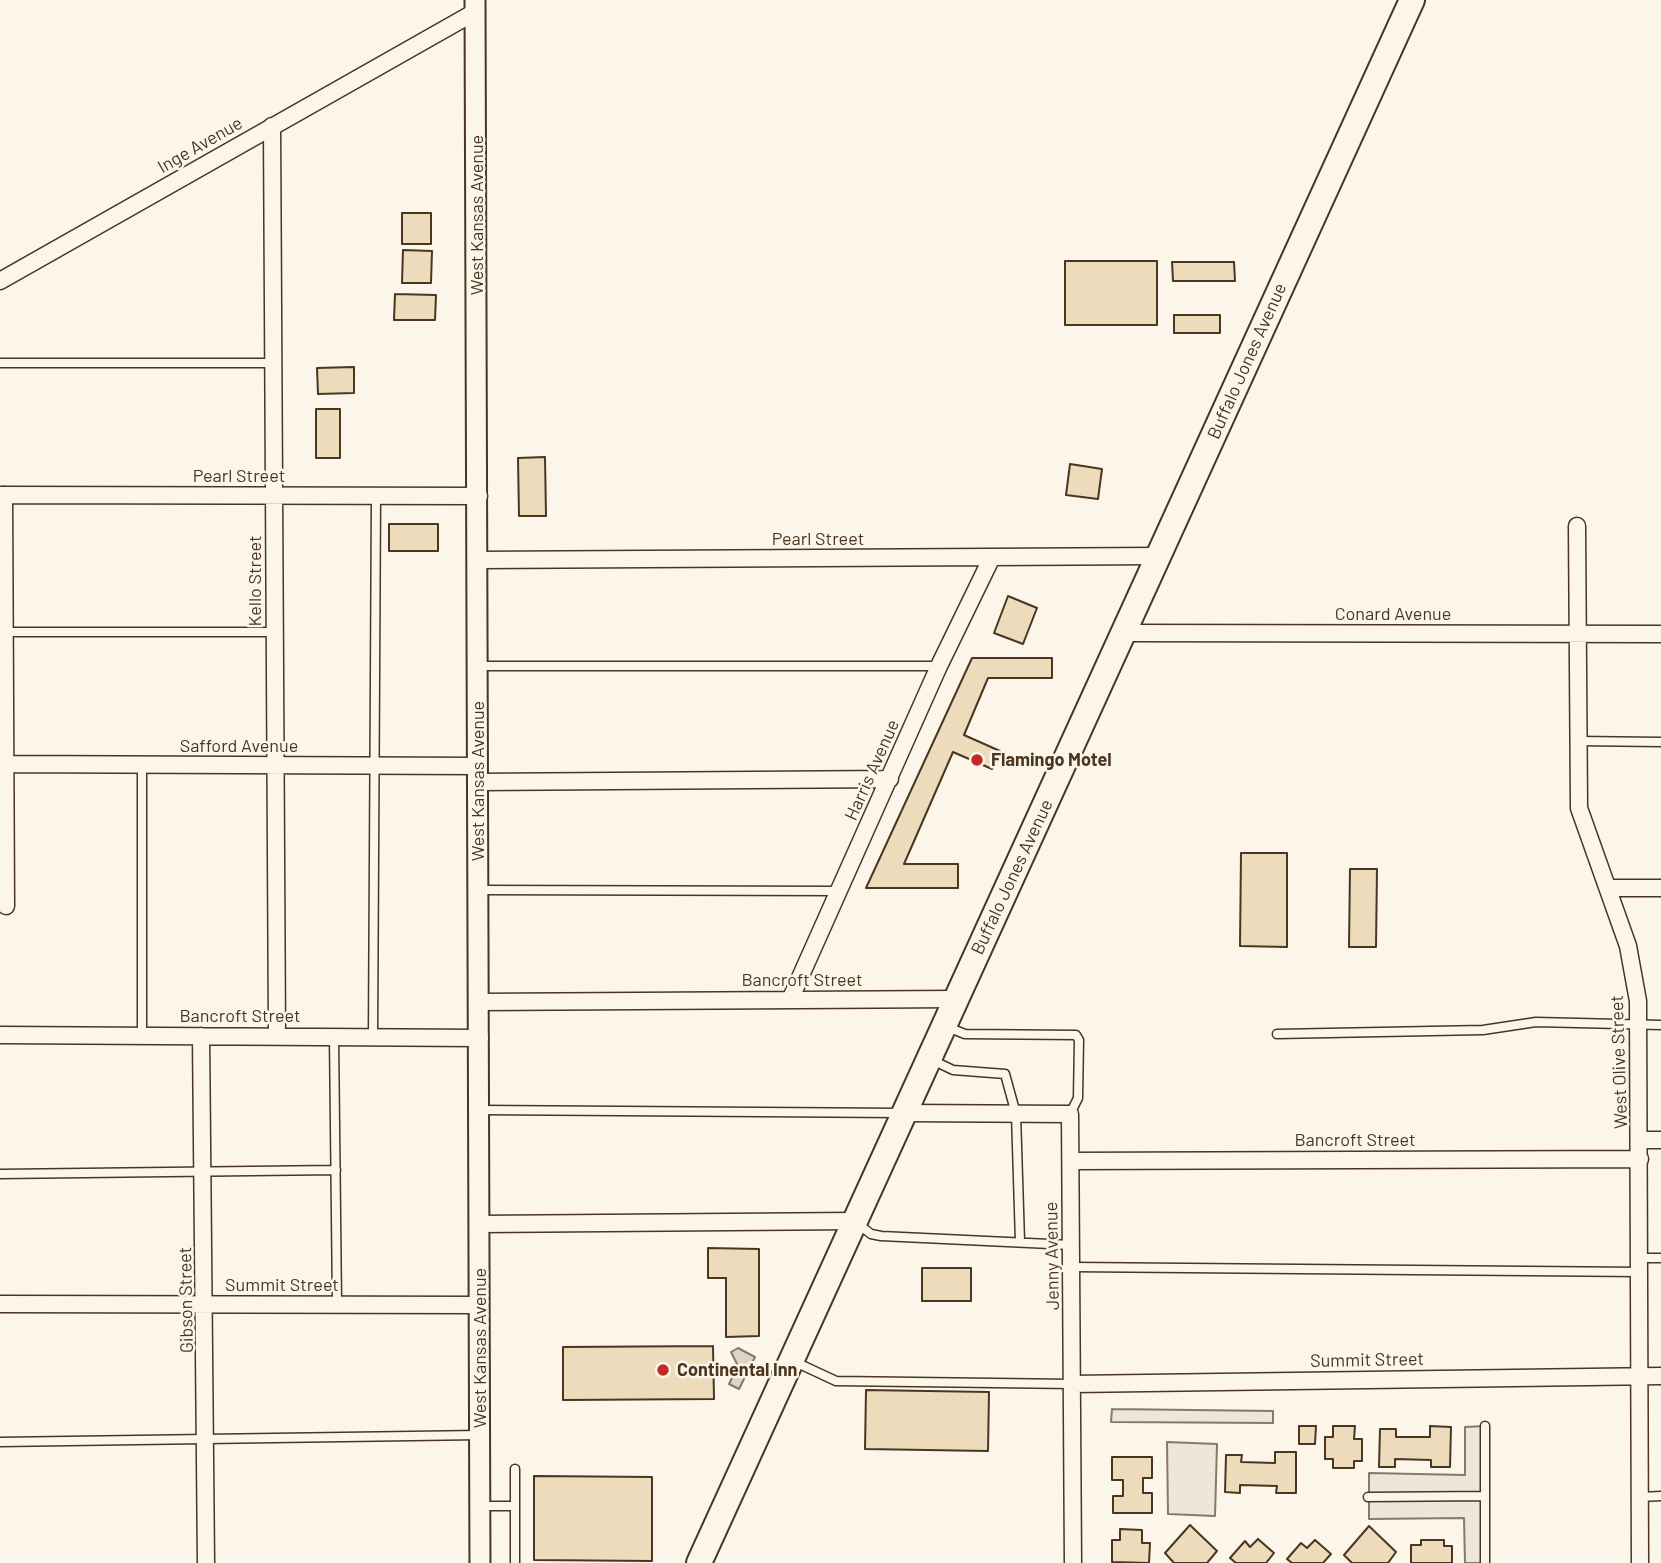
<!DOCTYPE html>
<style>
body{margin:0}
canvas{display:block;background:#fbf6e9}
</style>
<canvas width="1661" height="1563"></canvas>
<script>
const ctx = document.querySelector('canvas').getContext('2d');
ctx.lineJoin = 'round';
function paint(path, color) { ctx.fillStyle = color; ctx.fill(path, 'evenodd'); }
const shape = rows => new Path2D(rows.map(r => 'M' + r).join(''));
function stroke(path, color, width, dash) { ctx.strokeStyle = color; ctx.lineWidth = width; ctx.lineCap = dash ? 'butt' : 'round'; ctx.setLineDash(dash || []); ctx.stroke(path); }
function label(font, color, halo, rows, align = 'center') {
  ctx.font = font + ' Barlow,sans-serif'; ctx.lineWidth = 5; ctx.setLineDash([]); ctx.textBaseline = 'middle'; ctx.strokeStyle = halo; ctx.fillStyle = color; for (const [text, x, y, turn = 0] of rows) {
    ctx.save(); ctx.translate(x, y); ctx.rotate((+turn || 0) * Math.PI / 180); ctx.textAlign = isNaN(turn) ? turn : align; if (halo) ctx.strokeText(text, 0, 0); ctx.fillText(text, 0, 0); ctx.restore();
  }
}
const parking = shape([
 [1112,1409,1273,1411,1273,1423,1111,1422,1112,1409],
 [1485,1426,1485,1563,1465,1563,1464,1518,1369,1519,1369,1473,1465,1475,1465,1427,1485,1426],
 [1167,1442,1217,1444,1215,1516,1168,1514,1167,1442]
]);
paint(parking, '#ede7d9');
stroke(parking, '#887966', 2);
const water = shape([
 [738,1348,755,1357,739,1389,729,1384,738,1366,731,1352,738,1348]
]);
paint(water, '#dcd4c6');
stroke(water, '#887966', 2);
const building = shape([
 [402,213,431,213,431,244,402,244,402,213],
 [403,250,432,251,431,283,402,283,403,250],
 [1065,261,1157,261,1157,325,1065,325,1065,261],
 [1172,262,1234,262,1235,281,1173,281,1172,262],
 [395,294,436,295,435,320,394,320,395,294],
 [1174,315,1220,315,1220,333,1174,333,1174,315],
 [354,367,354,393,318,394,317,368,354,367],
 [316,409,340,409,340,458,316,458,316,409],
 [545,457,546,516,519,516,518,458,545,457],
 [1070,464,1102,469,1098,499,1066,495,1070,464],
 [389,524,438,524,438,551,389,551,389,524],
 [1008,596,1037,608,1023,644,994,633,1008,596],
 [972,658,1052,658,1052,678,988,678,964,735,1000,751,992,769,953,752,904,864,958,864,958,888,866,888,972,658],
 [1241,853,1287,853,1287,947,1240,946,1241,853],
 [1350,869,1377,869,1376,947,1349,947,1350,869],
 [708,1248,759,1249,759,1336,726,1337,726,1278,708,1278,708,1248],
 [922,1268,971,1268,971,1301,922,1301,922,1268],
 [713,1346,714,1399,563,1400,563,1347,713,1346],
 [866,1390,989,1392,988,1451,865,1449,866,1390],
 [1299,1426,1316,1426,1315,1444,1299,1444,1299,1426],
 [1333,1426,1355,1426,1354,1439,1362,1439,1362,1461,1354,1461,1354,1468,1333,1468,1333,1459,1325,1459,1325,1437,1333,1437,1333,1426],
 [1430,1426,1451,1427,1450,1467,1431,1467,1431,1460,1395,1459,1395,1467,1379,1467,1380,1429,1396,1429,1396,1437,1430,1437,1430,1426],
 [1275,1452,1296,1452,1296,1493,1276,1493,1277,1486,1240,1485,1240,1493,1225,1492,1226,1455,1242,1455,1241,1462,1275,1463,1275,1452],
 [1112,1457,1152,1457,1152,1478,1143,1478,1143,1493,1152,1493,1152,1513,1113,1513,1113,1496,1123,1496,1123,1480,1112,1480,1112,1457],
 [534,1476,652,1477,652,1561,534,1560,534,1476],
 [1190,1525,1217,1551,1207,1563,1174,1563,1165,1553,1190,1525],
 [1369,1526,1396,1552,1388,1563,1352,1563,1344,1555,1369,1526],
 [1120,1529,1142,1530,1142,1543,1150,1543,1149,1563,1112,1562,1112,1540,1120,1540,1120,1529],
 [1258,1539,1274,1553,1266,1563,1236,1563,1230,1558,1245,1541,1250,1547,1258,1539],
 [1315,1540,1331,1554,1323,1563,1292,1563,1287,1559,1301,1543,1307,1548,1315,1540],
 [1421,1540,1444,1540,1444,1546,1452,1546,1452,1563,1411,1563,1411,1545,1421,1545,1421,1540]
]);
paint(building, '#ecdcbc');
stroke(building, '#4a3520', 2);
const service = shape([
 [0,363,274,363],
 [4,632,274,632],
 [478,666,939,666],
 [1576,741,1661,742],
 [142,765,142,1036],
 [479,890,840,891],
 [947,1027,965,1034,1076,1035,1079,1040,1078,1098,1070,1114],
 [1277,1034,1483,1030,1536,1022,1661,1025],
 [334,1036,337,1305],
 [373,1037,376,495],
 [932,1060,953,1070,1005,1074,1016,1114,1020,1242],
 [480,1110,902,1113],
 [0,1174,336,1170],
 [858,1224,871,1234,881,1236,1071,1245],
 [1640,1258,1661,1258],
 [1072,1267,1641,1272],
 [793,1361,836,1381,1073,1384],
 [1485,1426,1485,1563],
 [0,1442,480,1435],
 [1368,1497,1485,1496],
 [1640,1497,1661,1496],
 [480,1506,515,1506],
 [515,1563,515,1469]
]);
const minor = shape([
 [272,126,277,1035],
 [0,281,475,12],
 [0,495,479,496],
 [4,495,6,906],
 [1577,526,1579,808,1628,946,1638,1001,1640,1563],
 [478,560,1159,556],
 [1124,633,1661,634],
 [0,764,478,766],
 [478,782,890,779],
 [1609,888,1661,888],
 [790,1000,939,666,992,557],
 [479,1002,957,999],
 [0,1035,480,1038],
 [201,1036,206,1563],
 [905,1113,1070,1114,1073,1563],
 [1640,1140,1661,1140],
 [1071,1161,1640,1159],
 [480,1224,855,1221],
 [0,1304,480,1305],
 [1073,1384,1661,1376]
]);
const tertiary = shape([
 [475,0,480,1563]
]);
const primary = shape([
 [699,1563,1412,0]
]);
stroke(service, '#4a3520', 11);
stroke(minor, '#4a3520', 19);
stroke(tertiary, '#4a3520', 23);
stroke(primary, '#4a3520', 28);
stroke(service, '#fbf6e9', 8);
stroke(minor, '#fbf6e9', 16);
stroke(tertiary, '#fbf6e9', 19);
stroke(primary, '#fbf6e9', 24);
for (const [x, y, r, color] of [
 [977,760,7,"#c62828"],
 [663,1370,7,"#c62828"]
]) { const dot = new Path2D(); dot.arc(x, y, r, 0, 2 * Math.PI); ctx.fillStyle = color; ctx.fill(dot); stroke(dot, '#fbf6e9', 2.5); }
label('18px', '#4a3520', '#fbf6e9', [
 ["Inge Avenue",200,145,-30],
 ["West Kansas Avenue",477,215,-90],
 ["Buffalo Jones Avenue",1247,361,-66],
 ["Pearl Street",239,476],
 ["Pearl Street",818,539],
 ["Kello Street",255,581,-90],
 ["Conard Avenue",1393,614],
 ["Safford Avenue",239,746],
 ["Harris Avenue",872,770,-66],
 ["West Kansas Avenue",478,781,-90],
 ["Buffalo Jones Avenue",1012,877,-65],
 ["Bancroft Street",802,980],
 ["Bancroft Street",240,1016],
 ["West Olive Street",1619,1062,-92],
 ["Bancroft Street",1355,1140],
 ["Jenny Avenue",1052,1256,-91],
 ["Summit Street",282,1285],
 ["Gibson Street",186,1300,-91],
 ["West Kansas Avenue",480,1348,-90],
 ["Summit Street",1367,1360,-1]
]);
label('bold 18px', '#4a3520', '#fbf6e9', [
 ["Flamingo Motel",991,760],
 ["Continental Inn",677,1370]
], 'left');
</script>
